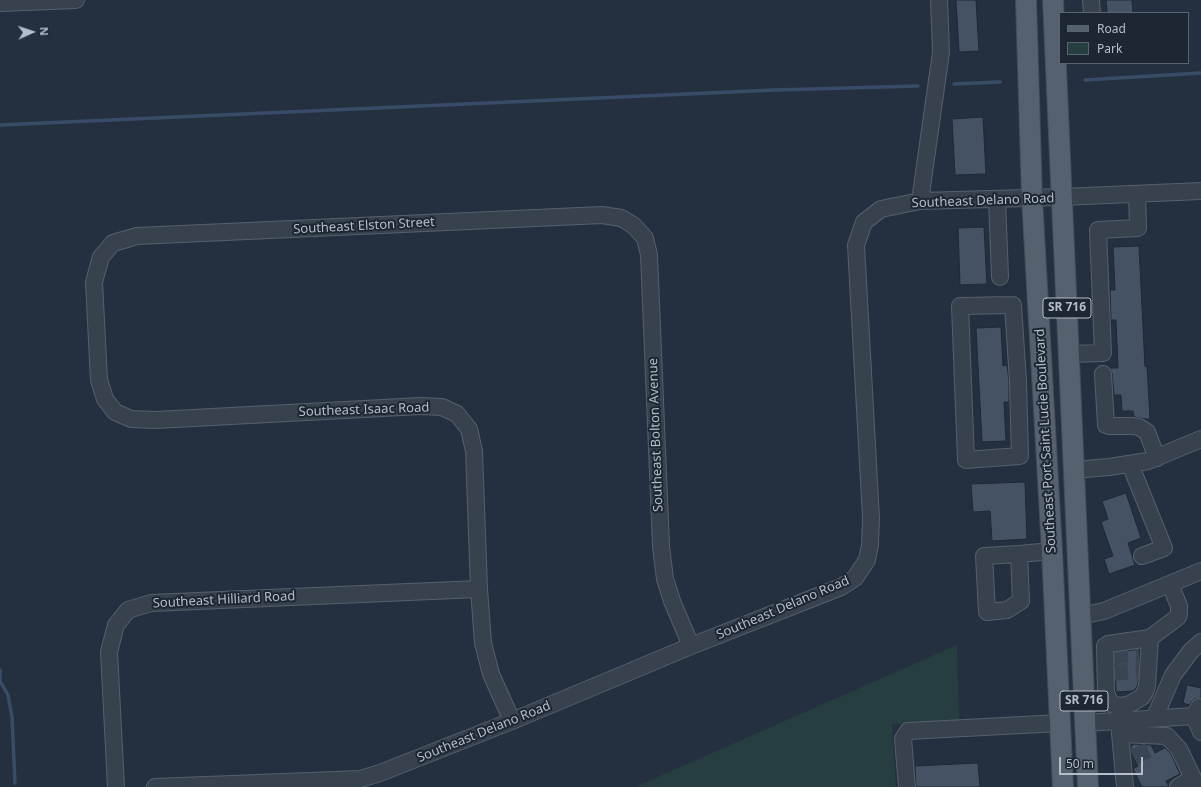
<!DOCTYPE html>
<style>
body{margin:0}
#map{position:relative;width:1201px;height:787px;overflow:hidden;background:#24303f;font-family:"Noto Sans",sans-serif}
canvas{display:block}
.legend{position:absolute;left:1059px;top:12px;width:130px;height:52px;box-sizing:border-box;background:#1d2734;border:1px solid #5a6370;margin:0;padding:5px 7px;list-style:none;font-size:12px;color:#b5bdca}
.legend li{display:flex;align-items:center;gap:8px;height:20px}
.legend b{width:20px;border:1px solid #5a6370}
.north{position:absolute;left:12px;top:12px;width:40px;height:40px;-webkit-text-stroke:3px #1d2734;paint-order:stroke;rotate:87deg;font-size:11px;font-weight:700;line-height:16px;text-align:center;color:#b5bdca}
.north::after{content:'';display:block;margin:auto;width:14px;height:18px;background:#b5bdca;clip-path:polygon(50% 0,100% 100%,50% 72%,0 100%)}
.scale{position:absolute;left:1059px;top:757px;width:84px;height:18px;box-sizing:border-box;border:2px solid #b5bdca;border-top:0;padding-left:5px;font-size:12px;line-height:14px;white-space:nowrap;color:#b5bdca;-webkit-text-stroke:3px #1d2734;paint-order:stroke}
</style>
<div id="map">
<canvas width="1201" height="787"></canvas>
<ul class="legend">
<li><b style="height:5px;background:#56616f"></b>Road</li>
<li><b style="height:11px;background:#263e40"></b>Park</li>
</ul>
<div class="north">N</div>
<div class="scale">50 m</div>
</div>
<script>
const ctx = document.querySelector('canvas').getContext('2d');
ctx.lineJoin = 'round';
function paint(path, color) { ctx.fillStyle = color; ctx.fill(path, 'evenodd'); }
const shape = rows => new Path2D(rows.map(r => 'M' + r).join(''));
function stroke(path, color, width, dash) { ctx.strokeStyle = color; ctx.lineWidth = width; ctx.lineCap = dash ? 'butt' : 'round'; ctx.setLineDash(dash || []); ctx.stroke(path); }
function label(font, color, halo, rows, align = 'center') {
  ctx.font = font + ' "Noto Sans",sans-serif'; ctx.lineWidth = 4; ctx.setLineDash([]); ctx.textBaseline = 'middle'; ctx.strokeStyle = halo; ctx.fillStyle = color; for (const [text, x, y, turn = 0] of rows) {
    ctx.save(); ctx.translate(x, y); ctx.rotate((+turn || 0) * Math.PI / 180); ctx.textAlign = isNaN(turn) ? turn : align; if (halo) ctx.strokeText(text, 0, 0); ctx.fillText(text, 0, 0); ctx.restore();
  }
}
paint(shape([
 [957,645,959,721,892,724,896,787,635,787]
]), '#263e40');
stroke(shape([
 [1085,80,1201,73],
 [954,84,1000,82],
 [0,125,775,90,918,86],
 [0,670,0,681,8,695,12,717,15,783]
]), '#384c67', 3.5);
const building = shape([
 [956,0,976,0,979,51,959,52,956,0],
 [1106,0,1132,0,1133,13,1107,13,1106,0],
 [983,117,986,174,955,175,952,119,983,117],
 [984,227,987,284,960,285,958,228,984,227],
 [1139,246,1145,367,1147,366,1150,419,1145,419,1134,417,1133,411,1122,411,1121,395,1114,395,1112,373,1110,368,1118,368,1116,320,1111,320,1110,290,1115,290,1113,247,1139,246],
 [1001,327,1003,366,1007,365,1009,381,1009,402,1004,402,1006,441,982,442,976,328,1001,327],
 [1025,482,1027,539,992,541,990,511,973,512,971,484,1025,482],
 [1126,493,1141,538,1128,543,1135,565,1109,574,1104,559,1113,556,1101,522,1108,519,1102,501,1126,493],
 [1139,649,1138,684,1136,688,1133,691,1116,692,1115,653,1139,649],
 [1187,685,1201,688,1201,698,1194,699,1189,705,1183,703,1187,685],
 [1134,744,1151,745,1155,753,1165,748,1171,754,1180,774,1166,781,1169,787,1142,787,1133,769,1138,766,1131,753,1131,746,1134,744],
 [978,763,980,787,916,787,915,766,978,763]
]);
paint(building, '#455263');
stroke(building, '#1f2936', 1);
stroke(shape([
 [1112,656,1139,655],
 [1112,673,1140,671],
 [1134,757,1152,748]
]), '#3a4554', 16, [16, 8]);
const minor = shape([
 [1091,0,1092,13],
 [0,3,76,0],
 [997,199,1000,277],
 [920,201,941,52,939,0],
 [1013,305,1018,381,1020,456,966,460,960,306,1013,305],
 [1069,354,1103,353,1098,230,1138,228,1137,194],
 [1103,374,1106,425,1109,426,1132,426,1139,427,1147,432,1157,458],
 [1130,464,1164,548,1142,556],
 [1074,470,1109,467,1148,461,1201,439],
 [1019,554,1021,601,1007,610,987,612,984,556,1019,554,1052,551],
 [1081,616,1104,611,1201,571],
 [1150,638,1147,686,1145,692,1142,697,1130,704,1122,706,1114,705,1110,702,1106,693,1105,646,1108,644,1150,638,1178,617,1179,614,1179,606,1170,584],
 [1194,716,1201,732],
 [1154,719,1173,675,1191,651,1201,642],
 [512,721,491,674,483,643,479,589,474,451,469,429,457,414,442,407,421,406,155,420,131,419,115,412,105,399,99,380,94,282,101,257,113,243,137,236,602,215,621,218,633,225,645,238,649,255,661,546,665,579,672,601,691,646],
 [1085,723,1194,716,1199,707],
 [1119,723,1125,787],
 [1120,734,1167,736,1179,749,1193,778],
 [116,787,109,652,116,625,128,610,151,603,479,589],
 [155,787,360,779,380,773,512,721,691,646,841,587,855,578,867,560,870,545,871,518,856,245,864,222,881,209,920,201,1062,197,1201,191],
 [907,787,903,739,908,731,1060,723],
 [1178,787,1193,778,1197,787]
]);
const major = shape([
 [1026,0,1032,198,1052,551,1063,787],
 [1053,0,1088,787]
]);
stroke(minor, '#56606d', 18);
stroke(major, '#424b58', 22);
stroke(minor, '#38424f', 16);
stroke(major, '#56616f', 20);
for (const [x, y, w] of [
 [1067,308,48],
 [1084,701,48]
]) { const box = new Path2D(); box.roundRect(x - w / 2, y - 10, w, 20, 3); ctx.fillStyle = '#1d2734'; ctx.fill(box); stroke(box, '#b5bdca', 1); }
label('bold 12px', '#b5bdca', null, [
 ["SR 716",1067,308],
 ["SR 716",1084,701]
]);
label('13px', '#b5bdca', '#1d2734', [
 ["Southeast Delano Road",983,201,-2],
 ["Southeast Elston Street",364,226,-3],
 ["Southeast Isaac Road",364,410,-2],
 ["Southeast Bolton Avenue",656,435,-92],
 ["Southeast Port Saint Lucie Boulevard",1046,441,-93],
 ["Southeast Hilliard Road",224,600,-3],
 ["Southeast Delano Road",783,608,-23],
 ["Southeast Delano Road",484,732,-22]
]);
</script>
